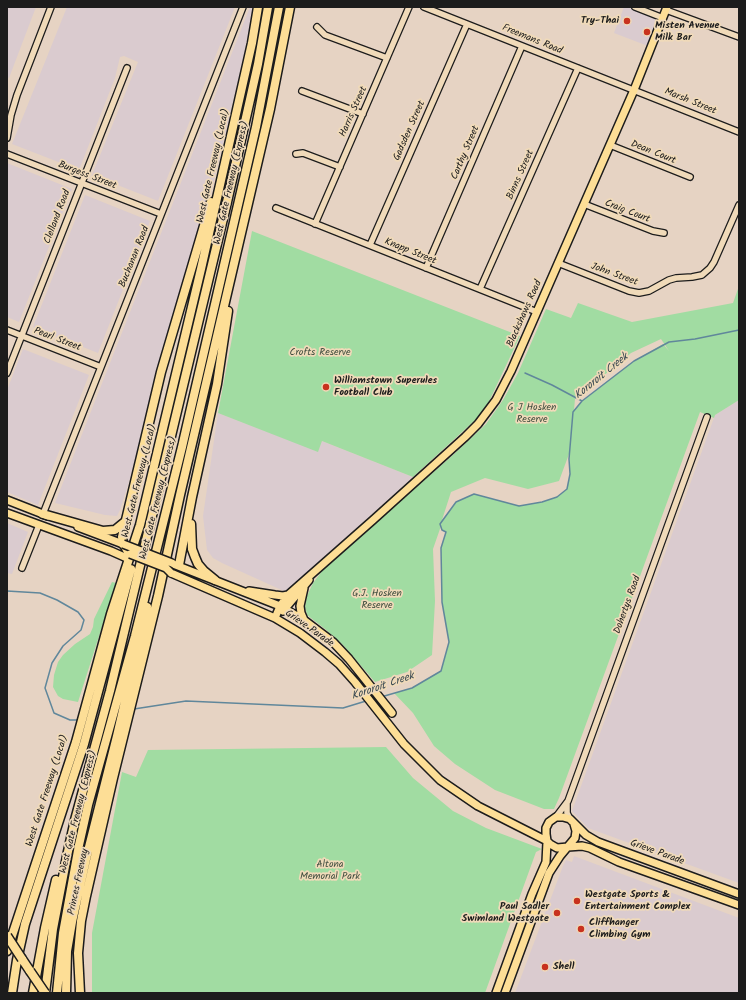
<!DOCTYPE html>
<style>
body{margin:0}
#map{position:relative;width:746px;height:1000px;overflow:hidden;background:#e6d3c3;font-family:Kalam,sans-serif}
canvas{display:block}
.frame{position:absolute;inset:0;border:8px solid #1c1c1c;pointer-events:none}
</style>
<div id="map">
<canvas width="746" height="1000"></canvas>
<div class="frame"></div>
</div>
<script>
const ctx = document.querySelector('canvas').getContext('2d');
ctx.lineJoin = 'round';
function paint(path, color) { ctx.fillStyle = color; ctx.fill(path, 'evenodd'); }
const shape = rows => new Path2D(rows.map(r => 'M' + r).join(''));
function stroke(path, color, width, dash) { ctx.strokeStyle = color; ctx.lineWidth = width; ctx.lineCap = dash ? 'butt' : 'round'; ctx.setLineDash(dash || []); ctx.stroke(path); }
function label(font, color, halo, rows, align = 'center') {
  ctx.font = font + ' Kalam,sans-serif'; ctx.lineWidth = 3.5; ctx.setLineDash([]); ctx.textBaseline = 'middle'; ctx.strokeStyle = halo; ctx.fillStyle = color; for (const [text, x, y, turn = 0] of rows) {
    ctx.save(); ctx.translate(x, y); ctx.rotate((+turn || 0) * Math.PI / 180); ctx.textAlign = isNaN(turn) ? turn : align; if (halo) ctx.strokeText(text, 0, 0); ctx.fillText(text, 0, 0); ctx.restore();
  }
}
paint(shape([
 [7,7,36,7,9,78,7,77],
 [67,7,235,7,158,201,92,175,138,62,124,56,120,57,115,78,79,170,12,144],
 [250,7,254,7,240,73,198,247,161,382,120,510,117,516,105,515,55,503],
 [624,7,628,7,659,19,648,46,614,33],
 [7,163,72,189,19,322,7,317],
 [85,195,150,221,98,353,33,327],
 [23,349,89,375,38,505,7,492,7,390],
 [739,400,739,883,588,828,572,811,715,415],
 [218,413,318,451,322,441,413,477,286,592,222,563,213,558,207,550,203,516],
 [7,523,28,532,12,574,7,573],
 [574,856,739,918,739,993,515,993,563,866,566,860,572,862]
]), '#dacbcf');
paint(shape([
 [252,231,520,336,484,412,413,477,322,441,318,452,218,413],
 [739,286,739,400,715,415,714,418,700,412,559,798,554,809,544,809,495,790,455,764,434,746,413,713,394,693,412,688,441,671,449,642,442,602,441,548,446,532,442,530,441,526,433,549,435,601,432,655,407,672,375,682,343,645,325,629,307,615,305,607,307,596,313,583,322,571,454,454,486,424,503,400,518,373,546,309,571,318,578,303,632,322,733,303],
 [661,339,669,351,663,344,634,361,582,401,574,410,575,399,631,353],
 [569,454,570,474,567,489,557,497,542,502,519,506,474,494,456,502,442,520,451,492,485,478,528,489,559,481],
 [112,582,116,583,78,702,63,699,58,696,53,687,54,675,58,662,63,655,75,644,90,634,93,627,94,619],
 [386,747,413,778,453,811,486,828,542,849,536,852,485,993,92,993,92,933,122,772,136,777,148,750]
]), '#a1dca2');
stroke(shape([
 [525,373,552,385,582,401],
 [7,591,40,593,57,600,78,612,84,620,81,630,63,646,52,663,45,688,54,713,70,720,79,720],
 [381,697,412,688,441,671,449,642,442,602,441,548,446,532,442,530,440,524,456,502,474,494,519,506,542,502,557,497,567,489,570,474,569,459,573,412,582,401,634,361,669,342,695,339,739,330],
 [134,709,186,701,343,708,366,701]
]), '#60879b', 1.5);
const minor = shape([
 [424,7,739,132],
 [635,7,663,18],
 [666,10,739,37],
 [317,27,325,35,387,58],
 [302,91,363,114],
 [7,138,11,115,17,95,51,7],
 [610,145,690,177],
 [7,154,161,214],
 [296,154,303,153,340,167],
 [584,204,653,231,664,233],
 [276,208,537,312],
 [315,224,409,7],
 [370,245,467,24],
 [558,263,629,291,639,293,649,291,669,280,676,278,692,277,702,275,710,268,714,262,739,205],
 [426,268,522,46],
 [480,289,578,68],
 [7,330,101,367],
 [7,373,127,68],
 [43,514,243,7],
 [22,568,39,525],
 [567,803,567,813,571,821],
 [556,817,568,801,707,417]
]);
const major = shape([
 [7,500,48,516],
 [7,513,111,551,129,559],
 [78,527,123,544,127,551,130,554],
 [173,564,280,606,304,620,333,642,349,659,392,713],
 [171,573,275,618,300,633,325,652,339,664,355,682,404,744,440,780,478,806,547,841],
 [304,588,300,606,301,613,304,620],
 [249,591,275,595,283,596,288,595],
 [283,611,309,580],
 [275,618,280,606,288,595,373,520,465,437,478,424,496,400,511,371,634,90,667,7],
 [568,847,557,848,550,844,547,841,546,834,546,828,549,822,556,817,563,817,570,819,586,835,598,842,739,894],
 [568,847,582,846,590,848,619,862,739,905],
 [496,993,532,894,546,862,547,842],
 [505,993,549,873,560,856,575,838,576,831,574,824]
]);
const highway = shape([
 [43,514,103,531,115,530,126,521],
 [191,524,192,549,195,557,198,564,204,571,215,580],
 [123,544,122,537,161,372,211,202],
 [179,565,192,497,217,384,228,311],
 [7,951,76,742,111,614,140,525,201,269,252,43,258,7],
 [22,959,30,971],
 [12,993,17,960,25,924,84,744,131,569],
 [33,993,45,928,56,880],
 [45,993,53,929,67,856,75,820,110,691,227,202,258,64,268,7],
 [57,993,63,933,79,845,88,805,135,636,182,447,256,127,279,7],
 [66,993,67,951,72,922,87,855,117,736,147,607],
 [80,993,78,953,81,921,86,896,113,778,158,596,180,495,270,109,290,7]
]);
stroke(minor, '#1c1c1c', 8);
stroke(major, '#1c1c1c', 10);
stroke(highway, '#1c1c1c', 11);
stroke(minor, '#f0dab9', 5.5);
stroke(major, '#fdde96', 7);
stroke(highway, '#fdde96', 8);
const majorBridge = shape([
 [123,544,172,563],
 [130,554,166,568,171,573]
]);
const highwayBridge = shape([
 [7,936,22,959],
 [30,971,45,993]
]);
stroke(majorBridge, '#1c1c1c', 10, []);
stroke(highwayBridge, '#1c1c1c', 11, []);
stroke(majorBridge, '#fdde96', 7);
stroke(highwayBridge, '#fdde96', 8);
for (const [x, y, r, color] of [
 [627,21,4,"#c8321e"],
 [647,32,4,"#c8321e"],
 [326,387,4,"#c8321e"],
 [577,901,4,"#c8321e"],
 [557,913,4,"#c8321e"],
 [581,929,4,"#c8321e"],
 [545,967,4,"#c8321e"]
]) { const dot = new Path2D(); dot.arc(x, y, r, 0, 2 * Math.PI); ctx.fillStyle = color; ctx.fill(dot); stroke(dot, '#f0dab9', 1.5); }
label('bold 10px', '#1c1c1c', '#f0dab9', [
 ["Try-Thai",619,21,"right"],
 ["Misten Avenue",655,26],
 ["Milk Bar",655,38],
 ["Williamstown Superules",334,381],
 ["Football Club",334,393],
 ["Westgate Sports &",585,895],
 ["Entertainment Complex",585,907],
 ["Paul Sadler",549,907,"right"],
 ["Swimland Westgate",549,919,"right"],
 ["Cliffhanger",589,923],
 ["Climbing Gym",589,935],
 ["Shell",553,967]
], 'left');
label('10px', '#1c1c1c', '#f0dab9', [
 ["Freemans Road",532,40,22],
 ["Marsh Street",690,102,22],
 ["Harris Street",354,112,-66],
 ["Gadsden Street",410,131,-66],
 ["Carthy Street",466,153,-67],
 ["Dean Court",653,153,22],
 ["West Gate Freeway (Local)",214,166,-77],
 ["Binns Street",521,175,-66],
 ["Burgess Street",87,176,21],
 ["West Gate Freeway (Express)",232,183,-77],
 ["Craig Court",627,212,21],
 ["Clelland Road",58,217,-69],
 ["Knapp Street",410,252,22],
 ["Buchanan Road",135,257,-68],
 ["John Street",614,275,20],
 ["Blackshaws Road",525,314,-66],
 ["Pearl Street",57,340,21],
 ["West Gate Freeway (Local)",140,481,-76],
 ["West Gate Freeway (Express)",159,498,-76],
 ["Dohertys Road",628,605,-70],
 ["Grieve Parade",309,629,35],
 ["West Gate Freeway (Local)",48,791,-72],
 ["West Gate Freeway (Express)",79,812,-76],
 ["Grieve Parade",657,853,20],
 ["Princes Freeway",79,882,-78]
]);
label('10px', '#3d4c3e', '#f0dab9', [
 ["Crofts Reserve",320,353],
 ["G J Hosken",532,408],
 ["Reserve",532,420],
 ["G.J. Hosken",377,594],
 ["Reserve",377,606],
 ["Altona",330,865],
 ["Memorial Park",330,877]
]);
label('italic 11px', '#384851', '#f0dab9', [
 ["Kororoit Creek",602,377,-39],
 ["Kororoit Creek",383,687,-19]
]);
</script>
